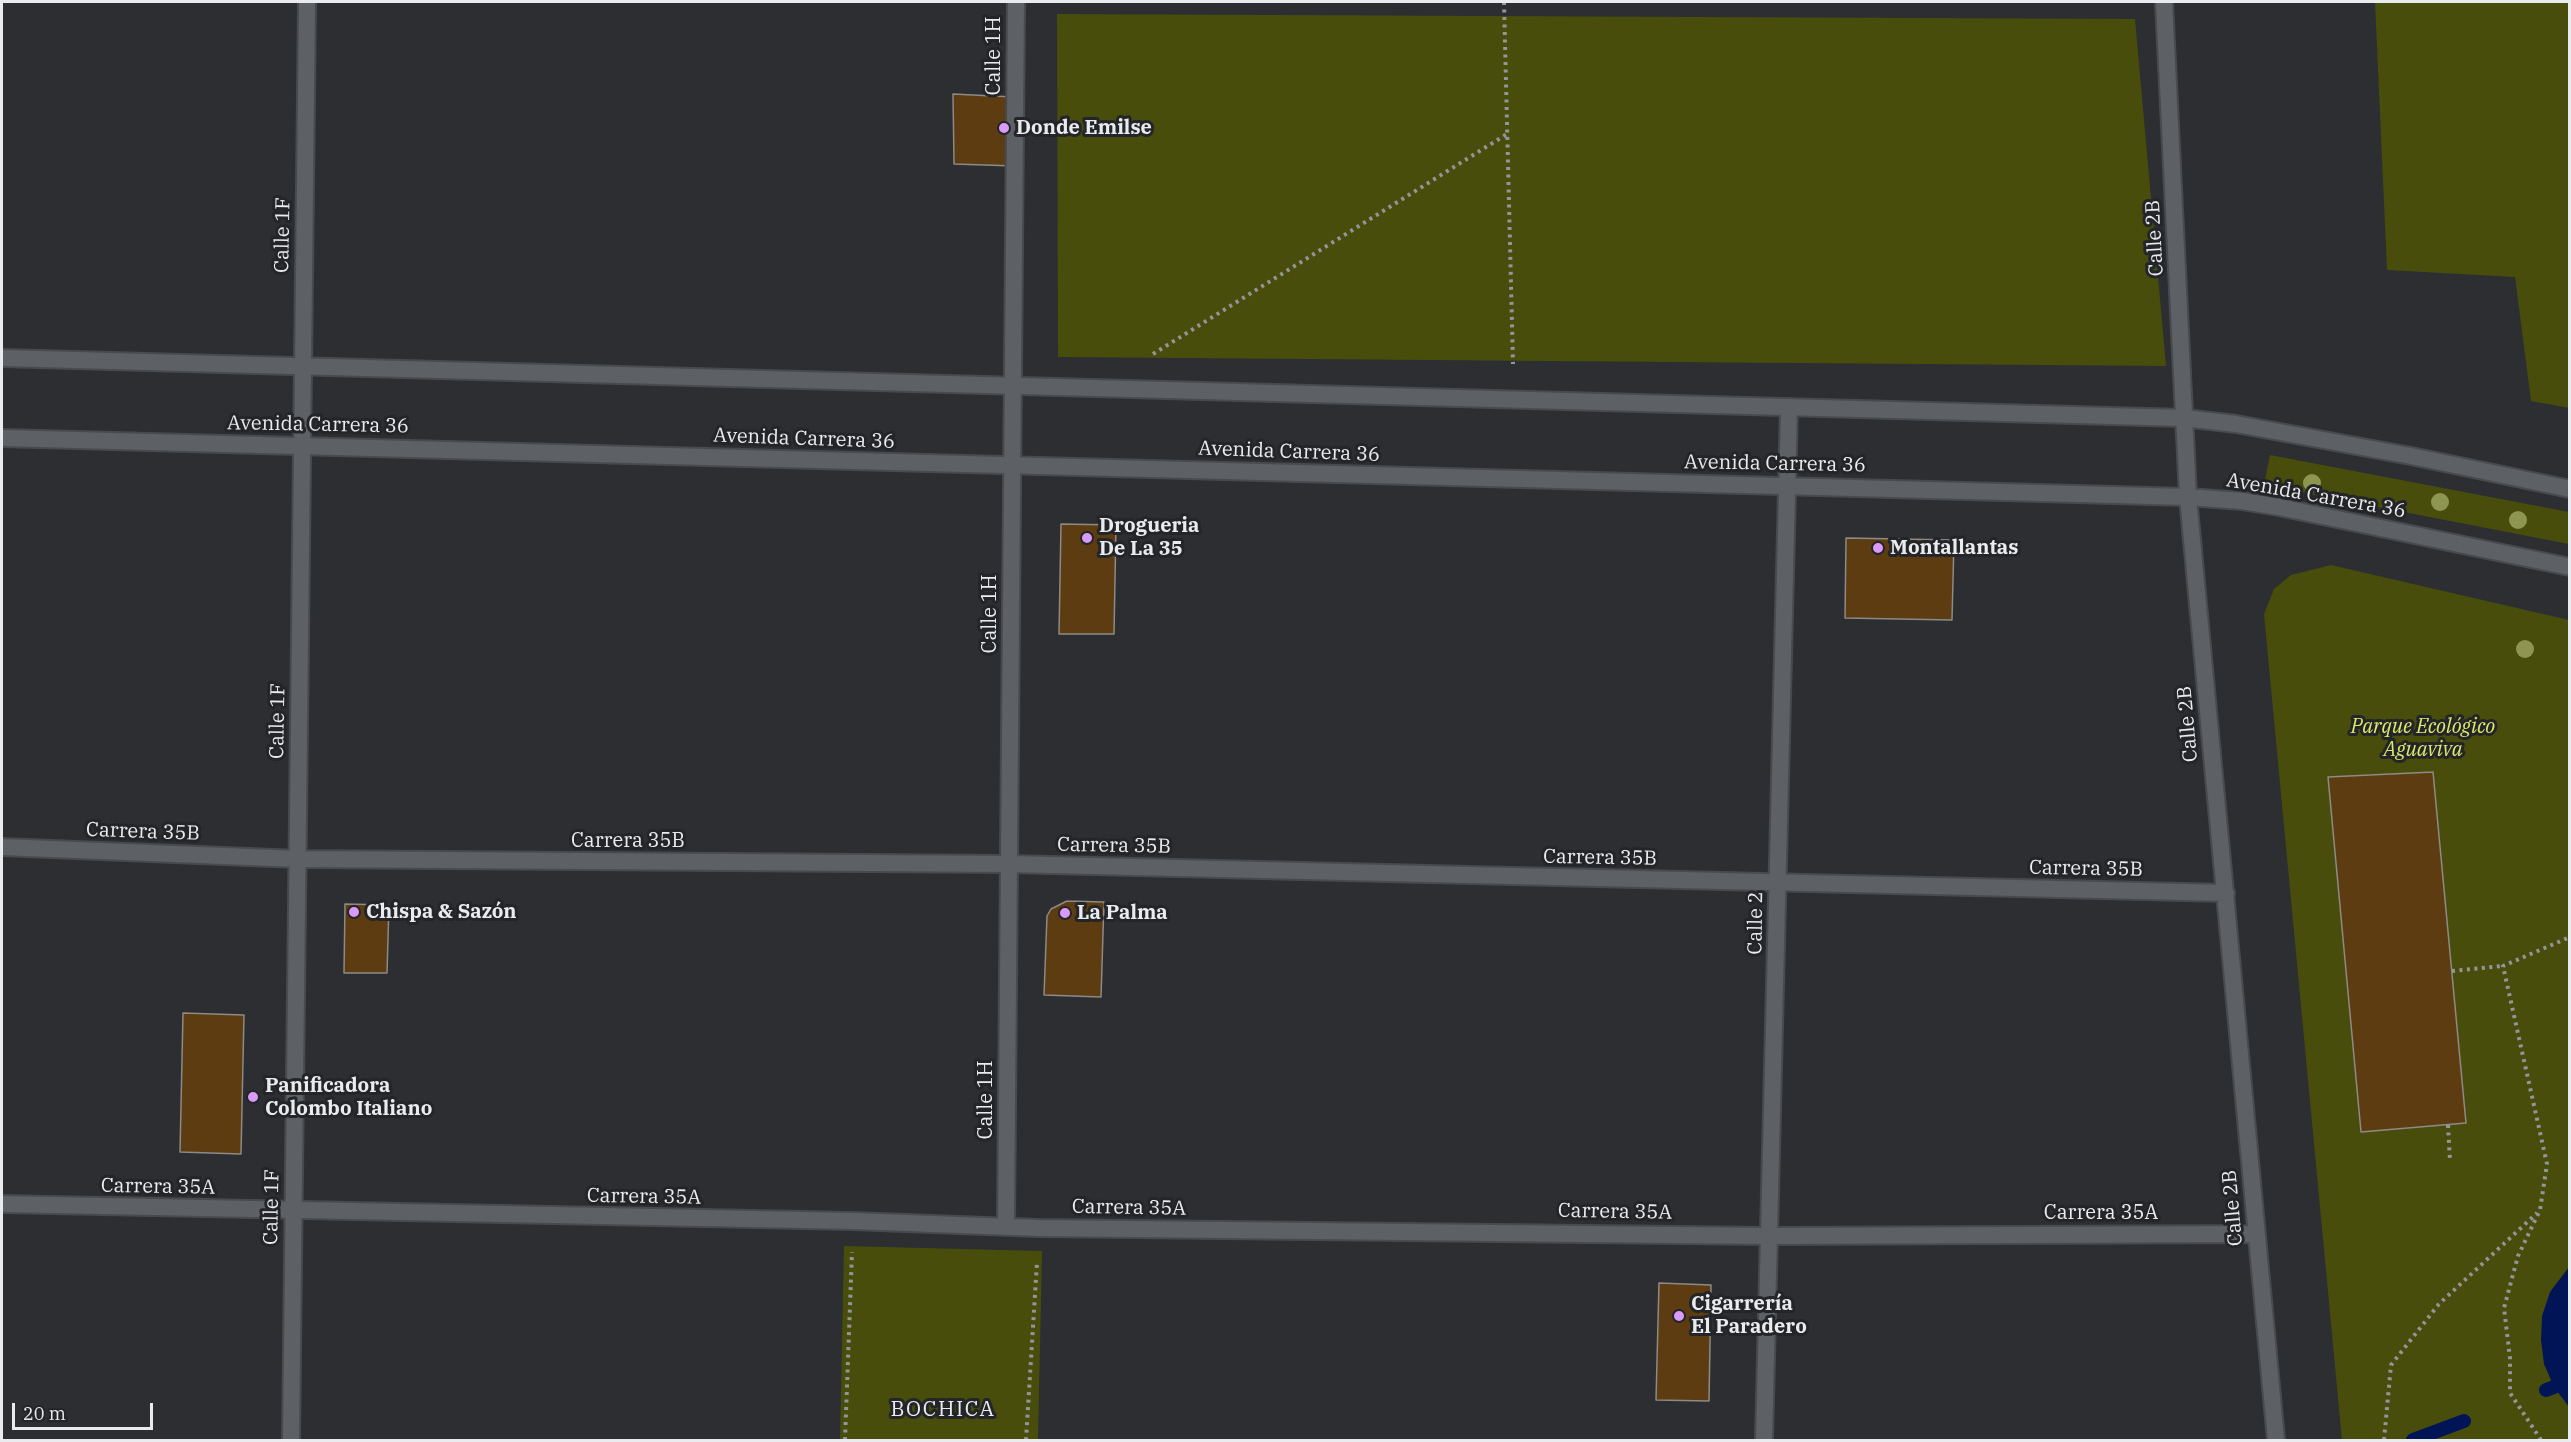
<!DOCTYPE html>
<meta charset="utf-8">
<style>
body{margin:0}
#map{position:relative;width:2571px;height:1442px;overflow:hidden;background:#2c2e32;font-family:"IBM Plex Serif",serif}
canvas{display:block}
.frame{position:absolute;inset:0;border:3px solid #eaebee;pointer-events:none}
.scale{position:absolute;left:12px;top:1403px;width:141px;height:27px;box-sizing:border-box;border:3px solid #eaebee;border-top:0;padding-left:8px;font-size:18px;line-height:21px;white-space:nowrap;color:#eaebee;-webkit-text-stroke:4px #232528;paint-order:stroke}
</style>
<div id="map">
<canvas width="2571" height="1442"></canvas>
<div class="frame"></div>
<div class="scale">20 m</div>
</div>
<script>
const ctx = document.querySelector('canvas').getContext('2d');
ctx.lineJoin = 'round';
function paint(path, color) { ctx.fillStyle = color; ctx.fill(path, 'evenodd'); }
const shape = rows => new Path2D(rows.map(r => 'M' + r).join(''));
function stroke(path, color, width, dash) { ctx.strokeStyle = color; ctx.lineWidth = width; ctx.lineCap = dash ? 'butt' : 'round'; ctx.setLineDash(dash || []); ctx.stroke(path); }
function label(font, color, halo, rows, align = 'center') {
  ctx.font = font + ' "IBM Plex Serif",serif'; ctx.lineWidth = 6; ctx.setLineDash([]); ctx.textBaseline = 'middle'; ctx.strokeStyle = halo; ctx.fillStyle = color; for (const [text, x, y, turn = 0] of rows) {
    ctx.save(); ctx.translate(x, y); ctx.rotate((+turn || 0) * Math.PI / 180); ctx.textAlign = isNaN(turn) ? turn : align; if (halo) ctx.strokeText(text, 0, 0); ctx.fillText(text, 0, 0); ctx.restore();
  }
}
paint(shape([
 [2375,2,2569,2,2569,408,2531,401,2515,277,2387,270],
 [1057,14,2135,19,2166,366,1058,357],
 [2270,455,2569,512,2569,544,2264,485],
 [2331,565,2569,620,2569,1440,2342,1440,2264,614,2274,589,2291,575],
 [844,1246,1042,1251,1038,1440,840,1440]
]), '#484d0c');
paint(shape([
 [2569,1267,2569,1407,2554,1387,2544,1364,2541,1340,2542,1316,2550,1292]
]), '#001456');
stroke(shape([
 [2546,1390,2554,1387],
 [2413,1440,2464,1421]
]), '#001456', 14);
const building = shape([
 [953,94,1013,97,1015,166,954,164,953,94],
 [1061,524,1116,525,1114,634,1059,634,1061,524],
 [1846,538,1954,540,1952,620,1845,618,1846,538],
 [2433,772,2466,1123,2361,1132,2328,777,2433,772],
 [1067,901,1104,902,1101,997,1044,995,1047,916,1051,909,1067,901],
 [345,904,389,905,387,973,344,973,345,904],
 [183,1013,244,1015,241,1154,180,1152,183,1013],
 [1659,1283,1711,1285,1709,1401,1656,1400,1659,1283]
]);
paint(building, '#5e3c11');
stroke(building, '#8e8a86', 1.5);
const minor = shape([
 [2164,2,2188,497,2276,1440],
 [303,367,307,2],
 [2,847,298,859,1009,864,2226,893],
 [2,1204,853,1221,1039,1228,1769,1236,2257,1234],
 [1006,1226,1016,2]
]);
const tertiary = shape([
 [291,1440,303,367],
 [1764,1440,1789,407]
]);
const secondary = shape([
 [2,358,2184,418,2236,424,2411,456,2570,489],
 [2,438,2188,497,2242,501,2279,507,2570,567]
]);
stroke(minor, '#484a4d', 20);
stroke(tertiary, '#484a4d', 20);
stroke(secondary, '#484a4d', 20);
stroke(shape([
 [1504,2,1513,364],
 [1153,354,1507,134],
 [2452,971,2503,966],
 [2448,1125,2450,1161],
 [845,1440,852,1252],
 [1026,1440,1037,1262],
 [2384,1440,2391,1365,2439,1304,2537,1213],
 [2541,1440,2510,1393,2510,1358,2504,1308,2518,1256,2540,1210,2547,1164,2503,966,2570,937]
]), '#939598', 4, [3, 4.5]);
stroke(minor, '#5d6064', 16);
stroke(tertiary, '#5d6064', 16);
stroke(secondary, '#5d6064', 16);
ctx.fillStyle = '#8e9551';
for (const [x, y] of [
 [2312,483],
 [2440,502],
 [2518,520],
 [2525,649]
]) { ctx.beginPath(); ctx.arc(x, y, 9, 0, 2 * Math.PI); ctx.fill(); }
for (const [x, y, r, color] of [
 [1004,128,6,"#d99af8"],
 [1087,538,6,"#d99af8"],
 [1878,548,6,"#d99af8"],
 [354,912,6,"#d99af8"],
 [1065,913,6,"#d99af8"],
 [253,1097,6,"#d99af8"],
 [1679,1316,6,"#d99af8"]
]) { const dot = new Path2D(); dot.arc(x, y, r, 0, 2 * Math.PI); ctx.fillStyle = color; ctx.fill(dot); stroke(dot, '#232528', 2); }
label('20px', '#eaebee', '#232528', [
 ["Calle 1H",994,56,-90],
 ["Calle 1F",283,235,-89],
 ["Calle 2B",2155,238,-93],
 ["Avenida Carrera 36",318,425,1],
 ["Avenida Carrera 36",804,439,2],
 ["Avenida Carrera 36",1289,452,2],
 ["Avenida Carrera 36",1775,464,1],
 ["Avenida Carrera 36",2316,496,10],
 ["Calle 1H",990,614,-90],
 ["Calle 1F",278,721,-89],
 ["Calle 2B",2188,724,-95],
 ["Carrera 35B",143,832,2],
 ["Carrera 35B",628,841],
 ["Carrera 35B",1114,846,1],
 ["Carrera 35B",1600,858,1],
 ["Carrera 35B",2086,869,1],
 ["Calle 2",1756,923,-89],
 ["Calle 1H",986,1100,-90],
 ["Carrera 35A",158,1187,1],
 ["Carrera 35A",644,1197,1],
 ["Calle 1F",272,1207,-89],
 ["Carrera 35A",1129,1208,1],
 ["Calle 2B",2233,1208,-95],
 ["Carrera 35A",1615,1212,1],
 ["Carrera 35A",2101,1213]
]);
label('bold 20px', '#eaebee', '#232528', [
 ["Donde Emilse",1016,128],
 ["Drogueria",1099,526],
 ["De La 35",1099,549],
 ["Montallantas",1890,548],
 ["Chispa & Sazón",366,912],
 ["La Palma",1077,913],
 ["Panificadora",265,1086],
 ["Colombo Italiano",265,1109],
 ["Cigarrería",1691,1304],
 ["El Paradero",1691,1327]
], 'left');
label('italic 20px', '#dfea6a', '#232528', [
 ["Parque Ecológico",2423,727],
 ["Aguaviva",2423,750]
]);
ctx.letterSpacing = '1.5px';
label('21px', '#eaebee', '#232528', [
 ["BOCHICA",943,1410]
]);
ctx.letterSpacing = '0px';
</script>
